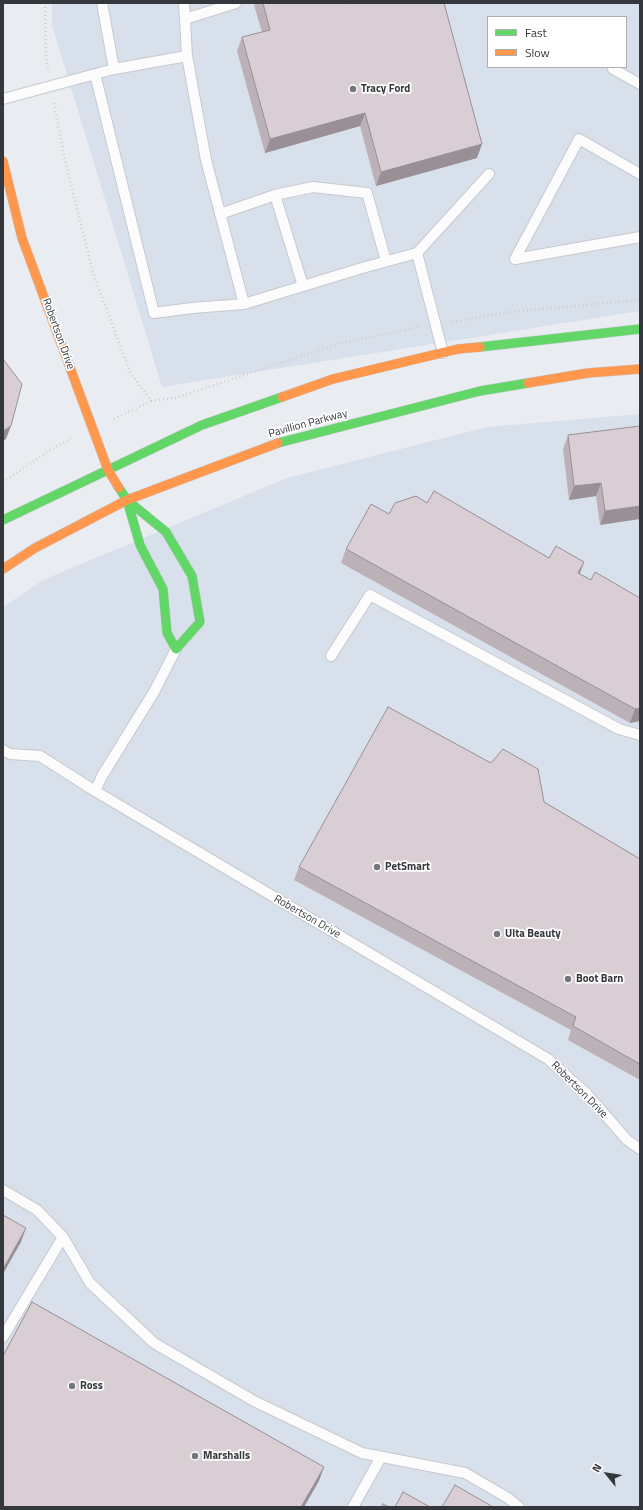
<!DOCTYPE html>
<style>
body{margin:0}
#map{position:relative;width:643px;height:1510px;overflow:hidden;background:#e9edf2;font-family:"Titillium Web",sans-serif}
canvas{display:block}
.frame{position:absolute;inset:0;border:4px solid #34373b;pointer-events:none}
.legend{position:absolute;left:487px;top:16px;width:140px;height:52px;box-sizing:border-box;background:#fff;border:1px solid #aeafb1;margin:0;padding:5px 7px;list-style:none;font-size:12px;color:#34373b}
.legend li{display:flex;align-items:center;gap:8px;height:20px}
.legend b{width:20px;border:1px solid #aeafb1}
.north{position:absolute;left:587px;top:1454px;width:40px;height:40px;-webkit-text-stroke:3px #fff;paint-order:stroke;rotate:300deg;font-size:11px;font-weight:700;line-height:16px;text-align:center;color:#34373b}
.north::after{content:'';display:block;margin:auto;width:14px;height:18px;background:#34373b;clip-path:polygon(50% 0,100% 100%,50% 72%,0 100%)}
</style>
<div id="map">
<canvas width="643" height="1510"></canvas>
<div class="frame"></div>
<ul class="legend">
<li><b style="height:5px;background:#63d668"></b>Fast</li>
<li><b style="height:5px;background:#ff974d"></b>Slow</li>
</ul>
<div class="north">N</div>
</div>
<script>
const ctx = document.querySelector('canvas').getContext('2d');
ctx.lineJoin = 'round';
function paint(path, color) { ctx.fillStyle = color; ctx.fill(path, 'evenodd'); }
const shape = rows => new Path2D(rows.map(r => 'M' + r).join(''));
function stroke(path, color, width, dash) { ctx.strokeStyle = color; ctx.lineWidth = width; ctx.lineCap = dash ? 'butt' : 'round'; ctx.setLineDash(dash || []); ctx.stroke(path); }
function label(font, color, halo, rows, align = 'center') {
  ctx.font = font + ' "Titillium Web",sans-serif'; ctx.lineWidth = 3.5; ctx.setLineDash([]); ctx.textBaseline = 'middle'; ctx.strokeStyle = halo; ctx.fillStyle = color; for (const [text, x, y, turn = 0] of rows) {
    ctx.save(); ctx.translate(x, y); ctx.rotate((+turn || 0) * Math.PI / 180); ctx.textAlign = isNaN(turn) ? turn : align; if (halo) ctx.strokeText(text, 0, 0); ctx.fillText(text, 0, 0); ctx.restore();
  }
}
paint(shape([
 [52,3,640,3,640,311,162,387,52,25],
 [488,17,626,17,626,67,488,67],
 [640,414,640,1507,3,1507,3,607,43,580,287,478,487,427]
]), '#d8e0eb');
const lane = shape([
 [185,19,236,3],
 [187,56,206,160,244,304,362,268,417,253,443,353],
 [114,69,187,56,184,3],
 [613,69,640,84],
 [95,74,154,313,192,308,244,304],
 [3,99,114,69,102,3],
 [640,174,579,139,515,259,640,237],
 [275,195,303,286],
 [220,214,275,195,313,187,367,193,386,261],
 [417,253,489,174],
 [176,649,154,692,102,776,95,791,548,1059,587,1094,627,1140,640,1149],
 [331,656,370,595,619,729,640,735],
 [3,750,10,754,40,756,95,791],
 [3,1190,37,1210,63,1237,90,1283,154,1343,254,1401,362,1453,465,1473,508,1498,519,1507],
 [3,1337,63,1237],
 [353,1507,381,1457]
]);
const fast = shape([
 [480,347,640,329],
 [278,443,480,391,528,383],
 [119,488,127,500,140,545,163,589,167,633,176,649,200,622,192,576,166,532,127,500],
 [3,520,202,425,282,397]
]);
const slow = shape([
 [3,161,22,238,108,470,119,488],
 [528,383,588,373,640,369],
 [282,397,333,379,458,349,480,347],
 [3,569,35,548,127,500,278,443]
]);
stroke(lane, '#c6c9cd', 12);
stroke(fast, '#c6c9cd', 10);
stroke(slow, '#c6c9cd', 10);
stroke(shape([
 [45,3,46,59,48,68],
 [54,103,65,161,94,276,130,372,151,401,175,398,341,343,419,327],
 [452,322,510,312,640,300],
 [114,419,151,401],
 [3,482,50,450,71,439]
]), '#ccced0', 2.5, [1, 3]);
stroke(lane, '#fcfcfd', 10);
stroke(fast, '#63d668', 9);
stroke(slow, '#ff974d', 9);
paint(shape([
 [255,3,349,3,349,4,477,158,376,186,360,126,265,153,237,51,242,37,262,32,254,5],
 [640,426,600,525,596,496,569,500,563,449,568,435],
 [427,503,549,558,580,574,640,721,630,723,341,563,346,549,389,514],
 [544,802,640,859,640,1080,568,1040,571,1030,294,880,299,867]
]), '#bbb1b7');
paint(shape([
 [365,113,360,126,265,153,270,139],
 [482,144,477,158,376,186,381,172],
 [11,426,6,439,3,441,3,431],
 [601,483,596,496,569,500,574,486],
 [640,506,640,519,600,525,605,511],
 [584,562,579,576,578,573],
 [640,708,640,721,630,723,635,709],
 [26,1228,21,1242,3,1274,3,1269],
 [324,1467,319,1481,304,1507,301,1507]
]), '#999095');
const building = shape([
 [263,3,349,3,349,4,354,3,444,3,482,144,381,172,365,113,270,139,242,37,270,30,263,3],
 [3,359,22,384,11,426,3,431,3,359],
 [640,426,640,506,605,511,601,483,574,486,568,435,640,426],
 [434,491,549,558,556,546,584,562,578,573,591,580,595,572,640,598,640,708,635,709,346,549,371,504,389,514,395,503,416,496,427,503,434,491],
 [388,707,491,763,503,749,538,769,544,802,640,859,640,1064,573,1026,576,1017,299,867,388,707],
 [3,1215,26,1228,3,1269,3,1215],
 [32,1302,324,1467,301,1507,3,1507,3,1356,32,1302],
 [455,1485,493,1507,442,1507,455,1485],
 [403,1492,430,1507,395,1507,403,1492],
 [383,1504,389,1507,381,1507,383,1504]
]);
paint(building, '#daced5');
stroke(building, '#999095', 1);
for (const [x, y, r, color] of [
 [353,89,4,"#73777b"],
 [377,867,4,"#73777b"],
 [497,934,4,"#73777b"],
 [568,979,4,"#73777b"],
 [72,1386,4,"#73777b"],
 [195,1456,4,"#73777b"]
]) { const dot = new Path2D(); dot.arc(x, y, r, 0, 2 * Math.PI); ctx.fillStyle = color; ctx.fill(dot); stroke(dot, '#fff', 1.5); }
label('bold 11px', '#34373b', '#fff', [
 ["Tracy Ford",361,89],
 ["PetSmart",385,867],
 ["Ulta Beauty",505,934],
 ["Boot Barn",576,979],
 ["Ross",80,1386],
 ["Marshalls",203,1456]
], 'left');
label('11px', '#34373b', '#fff', [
 ["Robertson Drive",58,334,70],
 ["Pavillion Parkway",308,424,-15],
 ["Robertson Drive",307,917,30],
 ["Robertson Drive",579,1090,45]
]);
</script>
